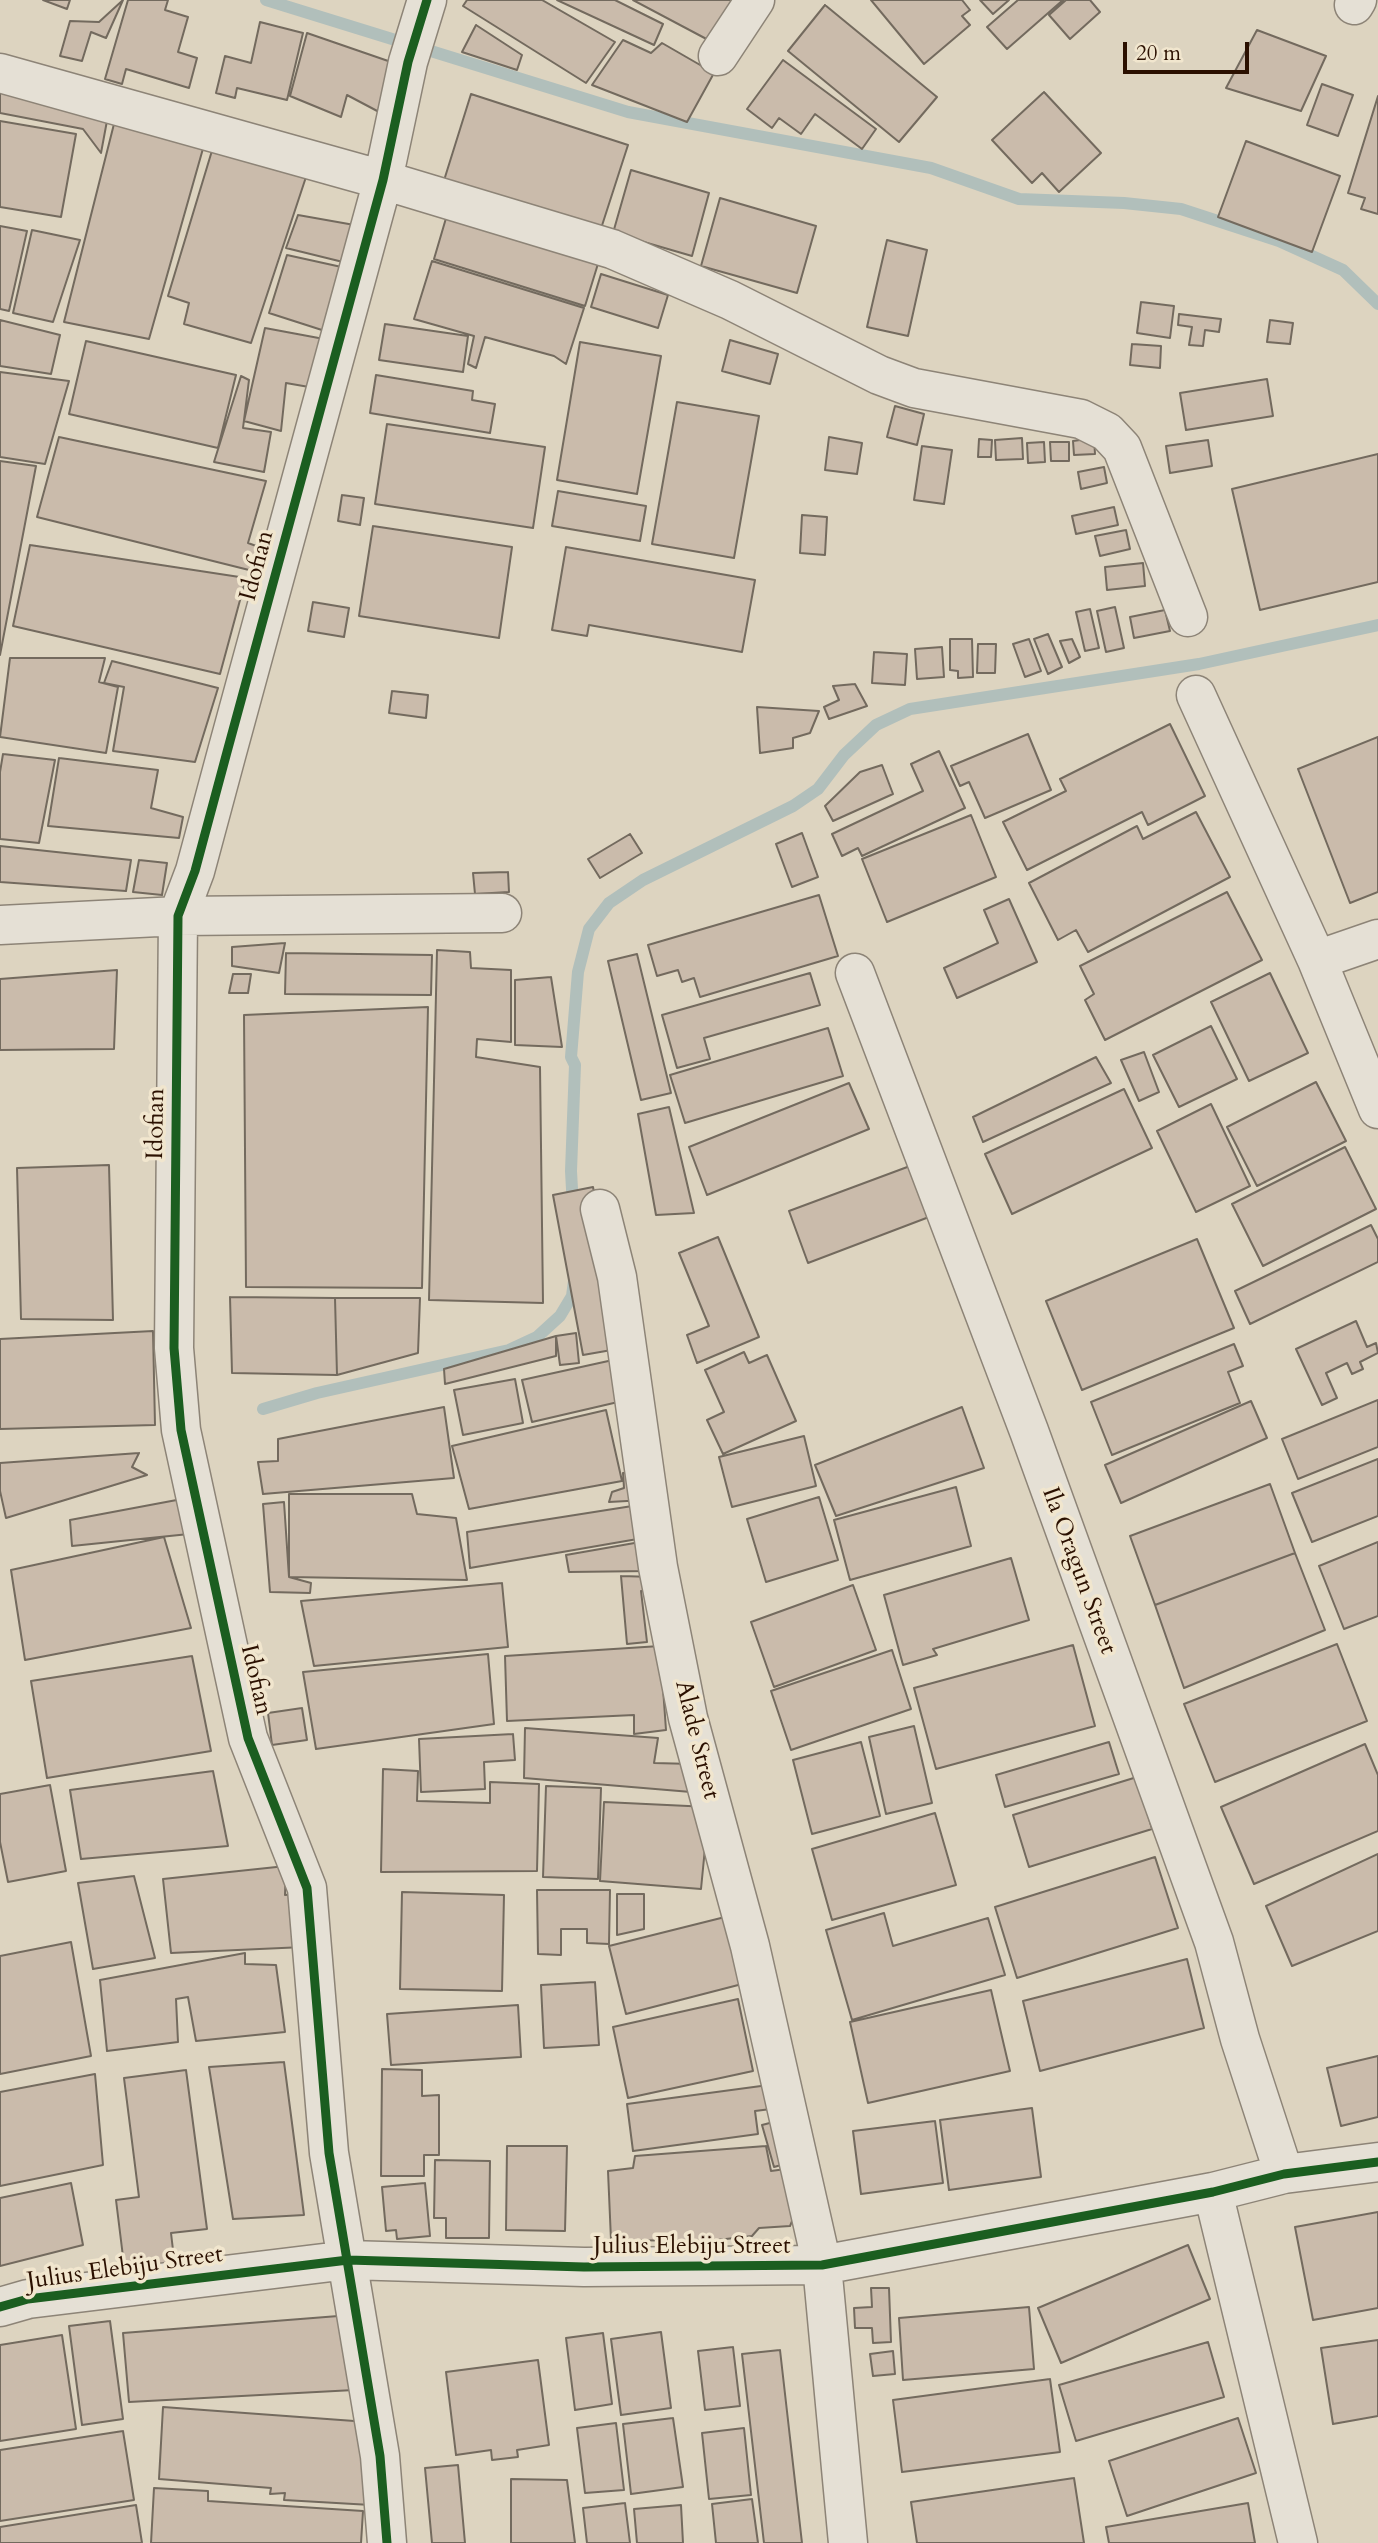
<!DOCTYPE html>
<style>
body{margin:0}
#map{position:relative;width:1378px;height:2543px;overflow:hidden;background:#ddd4c0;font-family:Cardo,serif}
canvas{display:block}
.scale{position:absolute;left:1123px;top:42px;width:126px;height:32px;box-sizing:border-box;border:4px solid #2b1000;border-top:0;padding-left:9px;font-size:21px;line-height:24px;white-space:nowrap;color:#2b1000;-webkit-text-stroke:5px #f1e6ce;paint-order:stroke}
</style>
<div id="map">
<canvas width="1378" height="2543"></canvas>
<div class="scale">20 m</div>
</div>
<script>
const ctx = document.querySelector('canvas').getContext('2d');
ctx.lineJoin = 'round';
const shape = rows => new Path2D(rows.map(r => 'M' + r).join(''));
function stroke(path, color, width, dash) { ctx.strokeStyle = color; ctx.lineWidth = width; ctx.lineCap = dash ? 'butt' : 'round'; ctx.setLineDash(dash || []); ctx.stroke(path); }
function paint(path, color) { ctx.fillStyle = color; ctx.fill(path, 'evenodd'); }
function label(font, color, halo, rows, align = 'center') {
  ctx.font = font + ' Cardo,serif'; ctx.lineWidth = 7; ctx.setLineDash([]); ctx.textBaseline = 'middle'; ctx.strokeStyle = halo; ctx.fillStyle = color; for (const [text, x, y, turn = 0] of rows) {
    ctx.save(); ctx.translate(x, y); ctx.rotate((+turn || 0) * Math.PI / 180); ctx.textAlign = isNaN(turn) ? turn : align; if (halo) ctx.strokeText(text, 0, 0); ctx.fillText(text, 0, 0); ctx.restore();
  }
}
stroke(shape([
 [266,0,628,112,931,168,1019,199,1124,203,1181,209,1279,241,1343,270,1378,304],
 [573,1207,571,1171,575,1065,571,1057,578,972,589,929,609,903,643,880,793,806,818,789,844,755,876,725,910,709,1199,664,1378,625],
 [263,1409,317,1393,509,1350,537,1337,560,1316,572,1296,574,1281]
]), '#b1bfbb', 12);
const building = shape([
 [43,0,70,0,67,9,43,0],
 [123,0,106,38,91,32,82,61,60,56,70,21,99,22,123,0],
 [128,0,168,0,165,10,188,17,178,52,197,58,189,88,126,69,122,84,105,79,128,0],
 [467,0,542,0,615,42,586,83,463,6,467,0],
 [557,0,615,0,663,24,654,45,557,0],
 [633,0,751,0,714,43,633,0],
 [871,0,962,0,970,10,962,16,970,25,924,64,871,0],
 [980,0,1009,0,993,14,980,0],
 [1018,0,1063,0,1007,49,987,27,1018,0],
 [1066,0,1090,0,1100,12,1070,39,1049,15,1066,0],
 [825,5,937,97,899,142,788,51,825,5],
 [260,22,303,33,287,100,237,88,235,98,216,93,225,56,251,63,260,22],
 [476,25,522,55,517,70,462,52,476,25],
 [1257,30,1326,56,1301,111,1226,88,1257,30],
 [307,33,394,63,381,113,347,95,341,117,290,96,307,33],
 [623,40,651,53,662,43,714,73,687,122,592,85,623,40],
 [783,60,876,129,862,149,815,114,801,134,779,118,772,128,747,109,783,60],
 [1322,84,1353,95,1338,136,1307,125,1322,84],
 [0,89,109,110,101,153,83,129,0,113,0,89],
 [1044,92,1101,153,1059,192,1042,173,1032,183,992,140,1044,92],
 [471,94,628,145,597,241,441,190,471,94],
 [1378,96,1378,214,1361,209,1365,198,1348,193,1378,96],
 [116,116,206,138,149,339,64,322,116,116],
 [0,121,76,134,61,217,0,207,0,121],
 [1246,141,1340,176,1312,252,1218,217,1246,141],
 [214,144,306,177,251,343,184,324,189,303,168,296,214,144],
 [631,170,709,193,692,256,613,233,631,170],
 [720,198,816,226,797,293,701,266,720,198],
 [449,208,601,254,585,306,434,259,449,208],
 [298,215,360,226,347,263,286,248,298,215],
 [0,226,27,231,9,311,0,309,0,226],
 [32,230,80,240,53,322,13,313,32,230],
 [887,240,927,250,908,336,867,327,887,240],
 [287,255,346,268,325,331,269,313,287,255],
 [432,261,584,308,566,364,554,356,485,337,476,368,468,364,474,336,414,319,432,261],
 [601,274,668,295,658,328,591,307,601,274],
 [1141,302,1174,306,1170,338,1137,333,1141,302],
 [1179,314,1221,319,1219,332,1205,330,1203,346,1189,345,1192,327,1178,325,1179,314],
 [0,320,60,335,51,374,0,366,0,320],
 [1270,320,1293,323,1290,344,1267,342,1270,320],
 [385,324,468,336,463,372,379,360,385,324],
 [265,328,324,339,309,387,286,383,281,431,244,421,265,328],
 [730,340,778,354,770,384,722,371,730,340],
 [86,341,236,375,218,448,69,414,86,341],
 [580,342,661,356,637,494,557,480,580,342],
 [1132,344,1161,346,1160,368,1130,365,1132,344],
 [0,372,69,381,45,464,0,457,0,372],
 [376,375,473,391,472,400,495,404,490,433,370,413,376,375],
 [241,376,249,380,243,428,271,432,264,472,214,462,241,376],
 [1267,379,1273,416,1186,430,1180,393,1267,379],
 [677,402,759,416,734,558,652,544,677,402],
 [895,406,924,414,917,445,887,437,895,406],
 [387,424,545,447,533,528,375,504,387,424],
 [59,437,266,481,248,543,259,547,253,571,37,517,59,437],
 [829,437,862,443,857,474,825,470,829,437],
 [1022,438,1023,459,996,460,995,440,1022,438],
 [1094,438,1095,454,1074,455,1073,441,1094,438],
 [979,439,992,440,991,457,978,457,979,439],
 [1208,440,1212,466,1170,473,1166,446,1208,440],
 [1044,442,1045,462,1028,463,1027,443,1044,442],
 [1050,442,1069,442,1069,461,1051,461,1050,442],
 [922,446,952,450,944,504,914,500,922,446],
 [1378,454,1378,582,1260,610,1232,489,1378,454],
 [0,461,36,466,0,655,0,461],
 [1104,467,1107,483,1081,489,1078,472,1104,467],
 [558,491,646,506,640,541,552,526,558,491],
 [342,495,364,498,360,525,338,521,342,495],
 [1114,507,1118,525,1076,534,1072,516,1114,507],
 [802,515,827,517,825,555,800,553,802,515],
 [373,526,512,547,499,638,359,616,373,526],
 [1126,530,1130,549,1100,556,1095,536,1126,530],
 [30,545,246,578,220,674,13,626,30,545],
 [566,547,755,580,742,652,589,625,587,636,552,630,566,547],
 [1143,563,1145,586,1107,590,1105,567,1143,563],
 [313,602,349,608,344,637,308,631,313,602],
 [1115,607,1124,648,1106,652,1097,611,1115,607],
 [1090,609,1099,648,1085,651,1076,612,1090,609],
 [1165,610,1170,631,1134,638,1130,617,1165,610],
 [1048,634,1062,667,1048,674,1034,639,1048,634],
 [950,639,972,639,973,677,958,678,958,671,950,670,950,639],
 [1029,639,1041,671,1025,677,1013,644,1029,639],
 [1072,639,1080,657,1069,663,1060,641,1072,639],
 [978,644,996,644,995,673,977,673,978,644],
 [942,647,944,677,917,679,915,649,942,647],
 [874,652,907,654,905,685,872,683,874,652],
 [10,658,105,658,99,682,118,687,106,753,0,737,10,658],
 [112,661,218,688,195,762,113,751,124,687,104,683,112,661],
 [855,684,867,706,829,719,824,707,839,700,833,686,855,684],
 [392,691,428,695,426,718,389,713,392,691],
 [757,707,819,711,810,733,793,738,793,748,760,753,757,707],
 [1170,724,1205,796,1148,825,1142,812,1027,870,1003,822,1066,791,1060,779,1170,724],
 [1028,734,1051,790,985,818,969,782,960,786,951,766,1028,734],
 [1378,737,1378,892,1350,903,1298,769,1378,737],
 [939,751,965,808,862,856,858,848,842,856,832,834,923,791,911,764,939,751],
 [3,754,55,760,39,843,0,839,0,772,3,754],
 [59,758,158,770,151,808,183,817,179,838,48,826,59,758],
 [882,765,893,794,833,821,825,806,860,772,882,765],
 [1196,812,1230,877,1088,952,1076,930,1058,940,1029,883,1137,826,1143,839,1196,812],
 [971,815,996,877,887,922,862,859,971,815],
 [802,833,818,877,792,887,776,844,802,833],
 [630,834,642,853,600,878,588,859,630,834],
 [0,846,131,860,126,891,0,882,0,846],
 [139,860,167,863,162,895,133,892,139,860],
 [508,872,509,892,475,894,473,873,508,872],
 [1227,892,1262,960,1105,1040,1085,1000,1094,994,1080,966,1227,892],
 [819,895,838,956,700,997,694,978,682,982,678,970,657,976,648,945,819,895],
 [1009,899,1037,962,957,998,944,968,998,943,984,910,1009,899],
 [285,943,279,973,232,966,232,947,285,943],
 [437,950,470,952,471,968,511,970,511,1042,477,1039,476,1057,540,1067,543,1303,429,1300,437,950],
 [286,953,432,955,431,995,285,994,286,953],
 [637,954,671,1093,641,1100,608,961,637,954],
 [117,970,114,1049,0,1050,0,979,117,970],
 [810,973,820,1005,704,1038,710,1059,677,1068,662,1015,810,973],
 [1270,973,1308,1053,1249,1081,1211,1002,1270,973],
 [233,974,251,974,248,993,229,993,233,974],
 [551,977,562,1047,515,1045,515,980,551,977],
 [428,1007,422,1288,246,1287,244,1015,428,1007],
 [1211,1026,1237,1079,1179,1107,1153,1055,1211,1026],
 [828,1028,843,1076,685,1123,670,1075,828,1028],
 [1144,1052,1159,1092,1139,1101,1121,1060,1144,1052],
 [1096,1057,1111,1083,983,1142,973,1117,1096,1057],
 [1316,1082,1346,1141,1257,1186,1227,1127,1316,1082],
 [849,1083,869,1129,707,1195,689,1147,849,1083],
 [1124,1089,1152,1148,1012,1214,985,1154,1124,1089],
 [1211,1104,1250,1186,1196,1212,1157,1131,1211,1104],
 [669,1107,694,1213,656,1215,638,1114,669,1107],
 [1345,1147,1376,1209,1263,1266,1232,1204,1345,1147],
 [109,1165,113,1320,21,1319,17,1168,109,1165],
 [910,1166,929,1217,808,1263,789,1211,910,1166],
 [593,1187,623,1348,583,1355,553,1195,593,1187],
 [1371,1225,1378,1239,1378,1262,1250,1324,1235,1291,1371,1225],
 [718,1237,759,1337,697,1363,687,1335,709,1326,679,1253,718,1237],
 [1197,1239,1234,1328,1082,1390,1046,1301,1197,1239],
 [230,1297,335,1298,337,1375,232,1373,230,1297],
 [335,1298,420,1298,418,1353,337,1375,335,1298],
 [1356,1321,1367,1347,1376,1343,1378,1353,1360,1362,1363,1369,1352,1374,1347,1363,1326,1373,1337,1398,1322,1405,1296,1349,1356,1321],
 [153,1331,155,1425,0,1429,0,1339,153,1331],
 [576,1333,579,1363,560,1365,556,1336,576,1333],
 [556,1336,556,1356,445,1384,444,1369,556,1336],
 [1234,1344,1243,1366,1228,1372,1240,1403,1112,1455,1091,1402,1234,1344],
 [744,1352,749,1363,767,1355,796,1421,723,1454,707,1420,724,1412,705,1370,744,1352],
 [622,1358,631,1399,532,1422,522,1380,622,1358],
 [515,1379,523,1423,463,1435,454,1390,515,1379],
 [1378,1400,1378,1447,1298,1479,1282,1439,1378,1400],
 [1251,1401,1267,1438,1121,1503,1105,1465,1251,1401],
 [444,1407,454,1478,263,1494,258,1462,278,1461,278,1439,444,1407],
 [962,1407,984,1468,836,1516,815,1465,962,1407],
 [606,1410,622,1481,469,1509,452,1446,606,1410],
 [804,1436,816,1486,732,1507,719,1457,804,1436],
 [139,1453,132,1467,147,1475,6,1518,0,1491,0,1463,139,1453],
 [1378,1459,1378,1516,1312,1542,1292,1493,1378,1459],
 [642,1471,645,1500,609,1502,612,1492,624,1488,623,1473,642,1471],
 [1270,1484,1295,1553,1155,1605,1130,1536,1270,1484],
 [956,1487,971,1546,850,1580,834,1520,956,1487],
 [289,1494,412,1494,417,1514,456,1518,467,1580,289,1577,289,1494],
 [819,1497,838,1560,766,1582,747,1519,819,1497],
 [182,1499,189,1534,72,1546,70,1520,182,1499],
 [284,1502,289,1577,311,1583,310,1593,270,1592,263,1504,284,1502],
 [645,1504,649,1537,470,1568,467,1532,645,1504],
 [164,1537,191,1628,25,1660,11,1570,164,1537],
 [646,1541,649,1571,569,1572,566,1555,646,1541],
 [1378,1542,1378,1616,1344,1629,1319,1566,1378,1542],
 [1295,1553,1325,1630,1184,1688,1155,1605,1295,1553],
 [1011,1558,1029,1620,933,1649,937,1655,903,1665,884,1595,1011,1558],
 [621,1576,654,1577,655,1590,641,1591,647,1642,627,1644,621,1576],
 [502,1583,508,1647,314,1666,301,1601,502,1583],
 [853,1585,876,1650,774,1687,751,1622,853,1585],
 [1337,1644,1367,1721,1215,1782,1184,1704,1337,1644],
 [1073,1645,1095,1726,936,1769,914,1688,1073,1645],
 [660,1646,666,1730,634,1734,634,1715,507,1721,505,1656,660,1646],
 [892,1650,911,1709,791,1750,771,1691,892,1650],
 [488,1654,494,1724,316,1749,303,1672,488,1654],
 [192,1656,211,1751,47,1778,31,1681,192,1656],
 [302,1708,307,1740,272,1745,268,1713,302,1708],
 [914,1726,932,1803,886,1814,869,1737,914,1726],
 [525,1728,658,1738,654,1763,693,1764,691,1792,524,1778,525,1728],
 [513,1734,515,1760,484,1762,485,1789,421,1792,419,1739,513,1734],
 [861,1742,880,1816,812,1834,793,1760,861,1742],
 [1109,1742,1119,1774,1005,1807,996,1775,1109,1742],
 [1365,1744,1378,1775,1378,1831,1254,1884,1221,1807,1365,1744],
 [383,1769,418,1771,417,1801,490,1803,490,1782,539,1784,537,1871,381,1872,383,1769],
 [213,1771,228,1846,81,1859,70,1790,213,1771],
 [1137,1777,1152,1829,1029,1867,1013,1815,1137,1777],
 [50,1785,66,1871,8,1882,0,1842,0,1794,50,1785],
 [546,1786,601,1788,598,1879,543,1877,546,1786],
 [604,1802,709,1807,701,1889,600,1881,604,1802],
 [935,1813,956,1885,832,1920,812,1849,935,1813],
 [1378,1854,1378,1931,1292,1966,1266,1906,1378,1854],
 [1155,1857,1178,1928,1017,1978,995,1907,1155,1857],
 [286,1866,285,1895,305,1893,304,1947,171,1953,163,1879,286,1866],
 [134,1876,155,1958,93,1969,78,1883,134,1876],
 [537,1890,610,1890,609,1944,587,1943,587,1929,561,1929,561,1955,538,1954,537,1890],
 [402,1892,504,1895,502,1991,400,1989,402,1892],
 [617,1894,644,1894,644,1929,617,1935,617,1894],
 [884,1913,893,1946,988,1918,1005,1975,852,2020,826,1930,884,1913],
 [729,1916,746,1983,626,2014,609,1946,729,1916],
 [71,1942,91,2056,0,2074,0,1956,71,1942],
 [245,1953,245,1964,276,1965,285,2032,196,2041,188,1997,176,1999,178,2042,107,2051,100,1980,245,1953],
 [1187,1959,1204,2028,1040,2071,1023,2001,1187,1959],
 [595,1982,599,2045,544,2048,541,1985,595,1982],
 [991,1990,1010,2071,868,2103,850,2022,991,1990],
 [738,1999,753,2071,628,2098,613,2027,738,1999],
 [518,2005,521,2057,391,2065,387,2014,518,2005],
 [1378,2056,1378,2117,1341,2126,1327,2068,1378,2056],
 [284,2062,304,2215,233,2219,209,2067,284,2062],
 [382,2069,422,2070,422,2096,439,2095,439,2155,424,2155,424,2176,381,2176,382,2069],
 [186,2070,207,2229,171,2233,175,2267,125,2273,116,2200,139,2197,124,2078,186,2070],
 [95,2074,103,2165,0,2186,0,2092,95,2074],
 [776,2084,779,2108,755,2111,758,2134,633,2151,627,2104,776,2084],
 [1032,2108,1041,2177,949,2190,940,2120,1032,2108],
 [785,2119,796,2161,774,2167,762,2125,785,2119],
 [935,2121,943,2183,861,2194,853,2131,935,2121],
 [507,2146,567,2146,565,2231,506,2230,507,2146],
 [766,2146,771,2171,793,2168,799,2205,790,2226,759,2228,752,2236,708,2241,611,2240,608,2171,633,2168,635,2156,766,2146],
 [435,2160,490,2161,489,2238,446,2238,446,2218,434,2218,435,2160],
 [71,2183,83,2245,0,2266,0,2198,71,2183],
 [425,2183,430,2236,397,2239,396,2230,386,2231,382,2187,425,2183],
 [1378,2212,1378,2308,1313,2320,1295,2227,1378,2212],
 [1188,2245,1210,2299,1061,2363,1038,2308,1188,2245],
 [871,2288,889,2288,891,2342,873,2343,872,2328,855,2328,854,2308,872,2307,871,2288],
 [1029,2307,1034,2369,903,2380,899,2318,1029,2307],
 [351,2315,354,2390,129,2402,123,2333,351,2315],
 [110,2321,123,2419,82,2425,69,2326,110,2321],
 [661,2332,671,2408,621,2415,611,2339,661,2332],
 [603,2333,612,2404,575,2410,566,2338,603,2333],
 [62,2335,76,2429,0,2441,0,2345,62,2335],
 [1378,2340,1378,2416,1333,2424,1321,2348,1378,2340],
 [1208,2342,1224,2397,1076,2441,1059,2385,1208,2342],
 [733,2347,740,2406,705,2410,698,2351,733,2347],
 [780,2350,802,2543,764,2543,742,2354,780,2350],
 [893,2351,895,2374,873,2376,870,2354,893,2351],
 [538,2360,549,2445,517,2450,518,2457,492,2460,491,2450,456,2455,446,2372,538,2360],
 [1050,2379,1060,2452,902,2472,893,2400,1050,2379],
 [163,2407,368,2422,371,2505,284,2500,285,2493,270,2494,271,2488,159,2479,163,2407],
 [673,2418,683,2487,631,2494,623,2424,673,2418],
 [1238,2418,1256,2473,1127,2516,1109,2461,1238,2418],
 [616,2423,624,2490,585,2493,577,2428,616,2423],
 [744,2428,751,2495,709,2499,702,2433,744,2428],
 [123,2431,134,2500,0,2521,0,2450,123,2431],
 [458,2465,465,2543,432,2543,425,2468,458,2465],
 [1074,2478,1084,2543,917,2543,911,2502,1074,2478],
 [511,2479,567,2480,575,2543,511,2543,511,2479],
 [154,2488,208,2491,208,2501,363,2511,361,2543,151,2543,154,2488],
 [752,2499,758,2543,716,2543,712,2504,752,2499],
 [625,2503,630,2543,587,2543,583,2508,625,2503],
 [1248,2503,1255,2543,1109,2543,1106,2527,1248,2503],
 [136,2505,142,2543,0,2543,0,2527,136,2505],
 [681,2505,683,2543,637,2543,634,2509,681,2505]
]);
paint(building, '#cabbab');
stroke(building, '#736a5e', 2);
const minor = shape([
 [1354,5,1357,0],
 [718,56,755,0],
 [0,73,383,180,612,249,730,300,879,375,914,388,1081,419,1107,432,1122,448,1188,617],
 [1196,695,1317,960,1378,1109],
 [0,925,178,916,502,913],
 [1317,960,1378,939],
 [855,973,1029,1431,1214,1942,1240,2039,1284,2174],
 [600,1209,617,1277,658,1567,688,1718,750,1946,822,2265,848,2543],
 [1213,2192,1298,2543],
 [0,2307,28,2299,348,2260,584,2267,822,2265,1213,2192,1284,2174,1378,2162],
 [387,2543,380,2456,329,2153,307,1888,248,1738,181,1430,174,1348,178,916,195,871,227,752,383,180,408,62,427,0]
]);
stroke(minor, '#8d8477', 41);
stroke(minor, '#e5e0d5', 38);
stroke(shape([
 [0,2307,28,2299,348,2260,584,2267,822,2265,1213,2192,1284,2174,1378,2162],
 [387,2543,380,2456,329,2153,307,1888,248,1738,181,1430,174,1348,178,916,195,871,227,752,383,180,408,62,427,0]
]), '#1b5e20', 9);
label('24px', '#2b1000', '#f1e6ce', [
 ["Idofian",258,566,-75],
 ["Idofian",157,1124,-89],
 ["Ila Oragun Street",1078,1571,70],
 ["Idofian",255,1680,77],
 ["Alade Street",696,1740,76],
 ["Julius Elebiju Street",692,2247],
 ["Julius Elebiju Street",125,2269,-8]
]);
</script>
